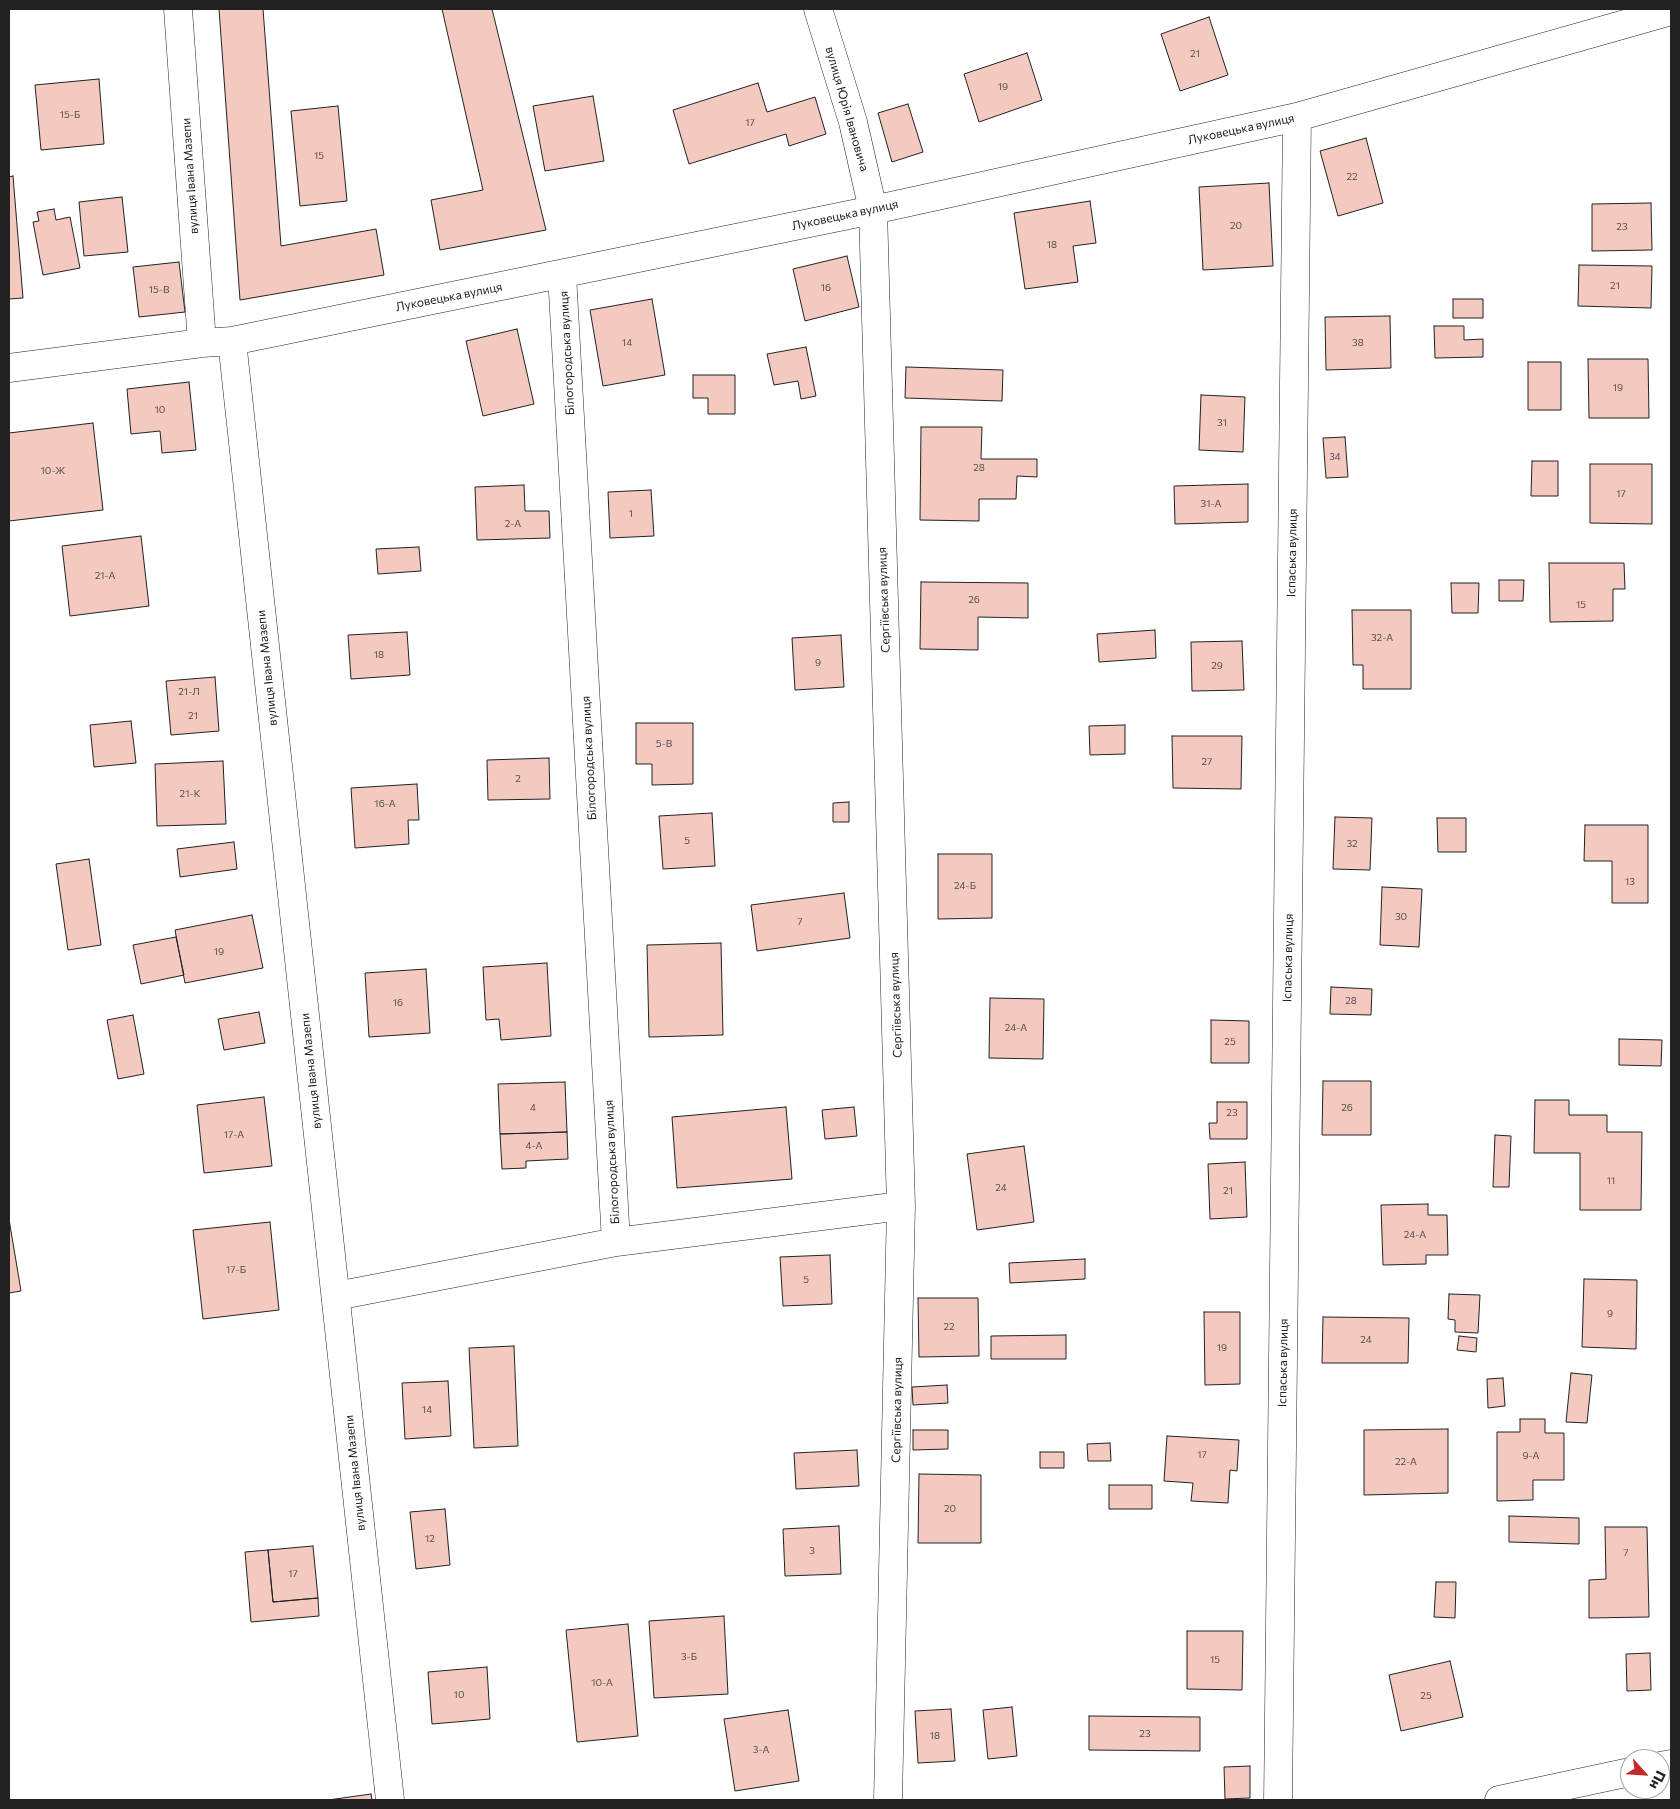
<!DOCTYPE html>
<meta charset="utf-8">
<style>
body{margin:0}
#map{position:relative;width:1680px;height:1809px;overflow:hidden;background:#fff;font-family:Commissioner,sans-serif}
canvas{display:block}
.frame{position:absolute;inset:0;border:10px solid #222;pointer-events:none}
.north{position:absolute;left:1620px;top:1749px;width:50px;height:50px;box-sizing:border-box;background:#fff;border:1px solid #a7a7a7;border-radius:50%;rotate:116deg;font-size:14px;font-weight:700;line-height:20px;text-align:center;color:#222}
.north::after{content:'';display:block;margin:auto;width:18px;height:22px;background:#c62828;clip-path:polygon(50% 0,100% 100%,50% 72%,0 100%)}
</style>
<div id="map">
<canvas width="1680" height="1809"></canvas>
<div class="frame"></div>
<div class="north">Пн</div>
</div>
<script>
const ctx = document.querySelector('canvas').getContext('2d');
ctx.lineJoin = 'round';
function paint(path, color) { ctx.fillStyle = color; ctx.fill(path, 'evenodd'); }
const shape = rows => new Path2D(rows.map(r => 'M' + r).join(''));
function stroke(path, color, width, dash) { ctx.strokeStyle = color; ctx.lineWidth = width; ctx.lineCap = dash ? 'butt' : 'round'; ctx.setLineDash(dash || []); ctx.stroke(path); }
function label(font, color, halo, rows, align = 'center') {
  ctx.font = font + ' Commissioner,sans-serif'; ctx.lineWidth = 4; ctx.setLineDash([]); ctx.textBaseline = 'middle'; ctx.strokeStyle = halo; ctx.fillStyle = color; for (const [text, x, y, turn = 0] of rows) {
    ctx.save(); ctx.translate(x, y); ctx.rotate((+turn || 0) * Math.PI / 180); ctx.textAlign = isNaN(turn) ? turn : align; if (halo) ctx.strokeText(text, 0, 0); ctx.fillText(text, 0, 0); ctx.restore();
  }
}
const building = shape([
 [219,9,263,9,281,246,376,229,384,275,240,300,219,9],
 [442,9,492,9,546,230,440,250,431,200,483,190,442,9],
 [1209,17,1228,75,1180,91,1161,34,1209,17],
 [1027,53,1042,100,979,122,964,74,1027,53],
 [99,79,104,144,41,150,35,85,99,79],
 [758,83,767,112,815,97,826,134,789,146,786,134,689,164,673,110,758,83],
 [593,96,604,161,545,171,533,106,593,96],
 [908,104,923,152,892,162,878,113,908,104],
 [338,106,347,201,300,206,291,111,338,106],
 [1366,138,1383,203,1338,216,1320,151,1366,138],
 [13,176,23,298,9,299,9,177,13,176],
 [1269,183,1273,266,1203,270,1199,187,1269,183],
 [122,197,128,252,84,256,79,202,122,197],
 [1090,201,1096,243,1073,246,1078,282,1025,289,1014,213,1090,201],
 [1651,203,1652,250,1592,251,1592,204,1651,203],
 [54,209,56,220,70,217,80,268,43,275,33,222,39,221,37,212,54,209],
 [847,256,859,307,805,321,793,269,847,256],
 [179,262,185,312,139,317,133,267,179,262],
 [1579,265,1652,266,1651,308,1578,306,1579,265],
 [652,299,665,375,603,386,590,310,652,299],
 [1453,299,1483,299,1483,318,1453,318,1453,299],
 [1390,316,1391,368,1326,370,1325,317,1390,316],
 [1434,326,1464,326,1464,340,1483,339,1483,357,1435,358,1434,326],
 [517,329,534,404,483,416,466,341,517,329],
 [806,347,816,396,801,399,798,381,774,385,767,354,806,347],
 [1588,359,1648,359,1649,418,1589,418,1588,359],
 [1528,362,1561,362,1561,410,1528,410,1528,362],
 [906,367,1003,370,1002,401,905,398,906,367],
 [693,375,735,375,735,414,708,414,708,398,693,398,693,375],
 [189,382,196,450,162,453,160,431,131,434,127,389,189,382],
 [1201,395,1245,397,1243,452,1199,450,1201,395],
 [93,423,103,510,9,521,9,433,93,423],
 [921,427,982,427,981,459,1037,459,1037,477,1017,476,1016,499,979,499,979,521,920,520,921,427],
 [1345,437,1348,477,1326,478,1323,438,1345,437],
 [1532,461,1558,461,1558,496,1531,496,1532,461],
 [1590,464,1652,464,1652,524,1590,523,1590,464],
 [1248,484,1248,522,1175,524,1174,486,1248,484],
 [524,485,525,511,549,511,550,538,477,540,475,487,524,485],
 [651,490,654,536,610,538,608,492,651,490],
 [141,536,149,606,70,616,62,546,141,536],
 [419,547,421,571,378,574,376,549,419,547],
 [1549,563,1624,563,1625,589,1613,589,1613,621,1550,622,1549,563],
 [1499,580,1524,580,1523,601,1499,601,1499,580],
 [921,582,1028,583,1028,618,978,617,978,650,920,649,921,582],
 [1451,583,1479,583,1478,613,1452,613,1451,583],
 [1352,610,1411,610,1411,689,1363,689,1363,665,1353,665,1352,610],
 [1155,630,1156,658,1099,662,1097,634,1155,630],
 [407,632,410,675,351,679,348,635,407,632],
 [841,635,844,687,795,690,792,638,841,635],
 [1242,641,1244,690,1192,691,1191,642,1242,641],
 [215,677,219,731,171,735,166,681,215,677],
 [131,721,136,763,94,767,90,725,131,721],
 [636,723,693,723,693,784,652,785,652,764,636,764,636,723],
 [1125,725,1125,754,1090,755,1089,726,1125,725],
 [1172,736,1242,736,1241,789,1173,788,1172,736],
 [549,758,550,799,488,800,487,760,549,758],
 [223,761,226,824,157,826,155,764,223,761],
 [417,784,419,820,408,820,409,844,355,848,351,788,417,784],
 [849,802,849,822,833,822,833,803,849,802],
 [712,813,715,866,663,869,659,816,712,813],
 [1335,817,1372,818,1370,870,1333,869,1335,817],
 [1437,818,1466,818,1466,852,1438,852,1437,818],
 [1585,825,1648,825,1648,903,1612,903,1612,861,1584,861,1585,825],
 [234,842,237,869,180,877,177,849,234,842],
 [938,854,992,854,992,918,938,919,938,854],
 [89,859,101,945,68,950,56,864,89,859],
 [1382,887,1422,889,1419,947,1380,945,1382,887],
 [844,893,850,938,757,951,751,905,844,893],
 [252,915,263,968,185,983,175,930,252,915],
 [176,937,184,975,141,984,133,945,176,937],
 [721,943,723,1035,649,1037,647,945,721,943],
 [547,963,551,1036,501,1040,499,1019,486,1020,483,967,547,963],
 [426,969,430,1033,369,1037,365,973,426,969],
 [1331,987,1372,989,1371,1015,1330,1014,1331,987],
 [990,998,1044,999,1043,1059,989,1058,990,998],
 [259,1012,265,1043,224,1050,218,1019,259,1012],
 [133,1015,144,1074,118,1079,107,1020,133,1015],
 [1211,1020,1249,1021,1249,1063,1211,1063,1211,1020],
 [1619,1039,1662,1040,1661,1066,1619,1065,1619,1039],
 [1323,1081,1371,1081,1371,1135,1322,1135,1323,1081],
 [565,1082,567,1132,500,1134,498,1084,565,1082],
 [264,1097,272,1166,204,1173,197,1105,264,1097],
 [1535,1100,1569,1100,1569,1115,1607,1115,1607,1132,1642,1132,1641,1210,1580,1210,1580,1153,1534,1153,1535,1100],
 [1217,1102,1247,1102,1247,1139,1210,1139,1209,1123,1217,1123,1217,1102],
 [786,1107,792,1179,677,1188,672,1117,786,1107],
 [854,1107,857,1136,825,1139,822,1110,854,1107],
 [567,1132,568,1159,526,1161,526,1168,502,1169,500,1134,567,1132],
 [1495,1135,1511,1136,1509,1187,1493,1187,1495,1135],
 [1024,1146,1034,1222,977,1230,967,1154,1024,1146],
 [1245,1162,1247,1217,1210,1219,1208,1164,1245,1162],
 [1428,1204,1428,1215,1447,1215,1448,1255,1426,1255,1426,1264,1383,1265,1381,1205,1428,1204],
 [9,1219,21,1291,9,1293,9,1219],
 [270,1222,279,1310,203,1319,193,1230,270,1222],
 [830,1255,832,1304,783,1306,780,1257,830,1255],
 [1085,1259,1085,1279,1010,1283,1009,1263,1085,1259],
 [1584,1279,1637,1280,1636,1349,1582,1347,1584,1279],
 [1449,1294,1480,1295,1478,1333,1455,1332,1455,1320,1448,1319,1449,1294],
 [918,1298,978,1298,979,1356,919,1357,918,1298],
 [1204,1312,1240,1312,1240,1384,1205,1385,1204,1312],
 [1323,1317,1409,1318,1408,1363,1322,1363,1323,1317],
 [1066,1335,1066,1359,991,1359,991,1336,1066,1335],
 [1459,1336,1477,1338,1476,1352,1457,1350,1459,1336],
 [514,1346,518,1446,474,1448,469,1348,514,1346],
 [1571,1373,1592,1375,1587,1423,1566,1422,1571,1373],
 [1503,1378,1505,1406,1488,1408,1487,1379,1503,1378],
 [448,1381,451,1436,405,1439,402,1383,448,1381],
 [947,1385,948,1403,913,1405,912,1387,947,1385],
 [1520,1419,1545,1419,1545,1433,1564,1433,1564,1480,1533,1480,1533,1500,1497,1501,1497,1432,1520,1432,1520,1419],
 [1448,1429,1448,1493,1364,1495,1364,1430,1448,1429],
 [913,1430,948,1430,948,1449,913,1450,913,1430],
 [1167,1436,1239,1440,1237,1471,1230,1470,1228,1503,1191,1501,1193,1483,1164,1481,1167,1436],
 [1110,1443,1111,1461,1088,1461,1087,1444,1110,1443],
 [857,1450,859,1486,796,1489,794,1453,857,1450],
 [1040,1452,1064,1452,1064,1468,1040,1468,1040,1452],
 [919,1474,981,1475,981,1543,918,1543,919,1474],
 [1109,1485,1152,1485,1152,1509,1109,1509,1109,1485],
 [445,1509,450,1565,416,1569,410,1512,445,1509],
 [1509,1516,1579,1518,1579,1544,1509,1542,1509,1516],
 [839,1526,841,1574,785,1576,783,1529,839,1526],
 [1605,1527,1647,1527,1649,1617,1589,1618,1589,1580,1606,1579,1605,1527],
 [313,1546,318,1598,273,1602,268,1550,313,1546],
 [268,1550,273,1602,318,1598,319,1616,251,1622,245,1552,268,1550],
 [1436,1582,1456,1582,1455,1618,1434,1617,1436,1582],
 [724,1616,728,1694,654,1698,649,1621,724,1616],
 [628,1624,638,1736,577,1742,566,1630,628,1624],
 [1187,1631,1243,1631,1242,1690,1187,1689,1187,1631],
 [1650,1653,1651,1690,1627,1691,1626,1654,1650,1653],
 [1450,1661,1463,1717,1401,1731,1389,1675,1450,1661],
 [487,1667,490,1719,432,1724,428,1672,487,1667],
 [1012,1707,1017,1756,988,1759,983,1710,1012,1707],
 [951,1709,955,1761,918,1763,915,1711,951,1709],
 [788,1710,799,1781,735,1791,724,1719,788,1710],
 [1089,1716,1200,1717,1200,1751,1089,1750,1089,1716],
 [1250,1766,1250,1798,1225,1799,1224,1767,1250,1766],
 [371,1794,372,1800,328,1800,371,1794]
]);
paint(building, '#f3c9c0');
stroke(building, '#222', 1);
const minor = shape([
 [178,9,202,343],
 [818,9,853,122,873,210,901,1206,888,1800],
 [562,274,616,1242],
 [232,341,390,1800],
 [9,368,202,343,232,341,873,210,1297,117,1671,11],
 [336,1296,616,1242,901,1206],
 [1660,1766,1671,1764],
 [1278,1800,1297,117],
 [1499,1800,1630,1772]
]);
stroke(minor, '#222', 29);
stroke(minor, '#fff', 28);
label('10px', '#564c4a', null, [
 ["21",1195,54],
 ["19",1003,87],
 ["15-Б",70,115],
 ["17",750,123],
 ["15",319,156],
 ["22",1352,177],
 ["20",1236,226],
 ["23",1622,227],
 ["18",1052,245],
 ["21",1615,286],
 ["16",826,288],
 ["15-В",159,290],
 ["14",627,343],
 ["38",1358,343],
 ["19",1618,388],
 ["10",160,410],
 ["31",1222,423],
 ["34",1335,457],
 ["28",979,468],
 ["10-Ж",53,471],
 ["17",1621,494],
 ["31-А",1211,504],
 ["1",631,514],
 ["2-А",513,524],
 ["21-А",105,576],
 ["26",974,600],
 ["15",1581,605],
 ["32-А",1382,638],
 ["18",379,655],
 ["9",818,663],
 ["29",1217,666],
 ["21-Л",189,692],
 ["21",193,716],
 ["5-В",664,744],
 ["27",1207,762],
 ["2",518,779],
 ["21-К",190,794],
 ["16-А",385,804],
 ["5",687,841],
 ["32",1352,844],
 ["13",1630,882],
 ["24-Б",965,886],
 ["30",1401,917],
 ["7",800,922],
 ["19",219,952],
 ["28",1351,1001],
 ["16",398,1003],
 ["24-А",1016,1028],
 ["25",1230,1042],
 ["4",533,1108],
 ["26",1347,1108],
 ["23",1232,1113],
 ["17-А",234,1135],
 ["4-А",534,1146],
 ["11",1611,1181],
 ["24",1001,1188],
 ["21",1228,1191],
 ["24-А",1415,1235],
 ["17-Б",236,1270],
 ["5",806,1280],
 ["9",1610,1314],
 ["22",949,1327],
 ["24",1366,1340],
 ["19",1222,1348],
 ["14",427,1410],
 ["17",1202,1455],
 ["9-А",1531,1456],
 ["22-А",1406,1462],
 ["20",950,1509],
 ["12",430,1539],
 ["3",812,1551],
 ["7",1626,1553],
 ["17",293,1574],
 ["3-Б",689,1657],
 ["15",1215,1660],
 ["10-А",602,1683],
 ["10",459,1695],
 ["25",1426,1696],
 ["23",1145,1734],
 ["18",935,1736],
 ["3-А",761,1750]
]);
label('12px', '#222', '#fff', [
 ["вулиця Юрія Івановича",847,109,74],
 ["Луковецька вулиця",1241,129,-12],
 ["вулиця Івана Мазепи",190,176,-94],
 ["Луковецька вулиця",845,215,-12],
 ["Луковецька вулиця",449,297,-11],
 ["Білогородська вулиця",567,353,-93],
 ["Іспаська вулиця",1292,553,-89],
 ["Сергіївська вулиця",884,600,-92],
 ["вулиця Івана Мазепи",267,668,-96],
 ["Білогородська вулиця",589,758,-93],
 ["Іспаська вулиця",1288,958,-89],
 ["Сергіївська вулиця",896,1005,-92],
 ["вулиця Івана Мазепи",311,1071,-96],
 ["Білогородська вулиця",612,1162,-93],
 ["Іспаська вулиця",1283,1363,-89],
 ["Сергіївська вулиця",897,1410,-89],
 ["вулиця Івана Мазепи",355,1473,-96]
]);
</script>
